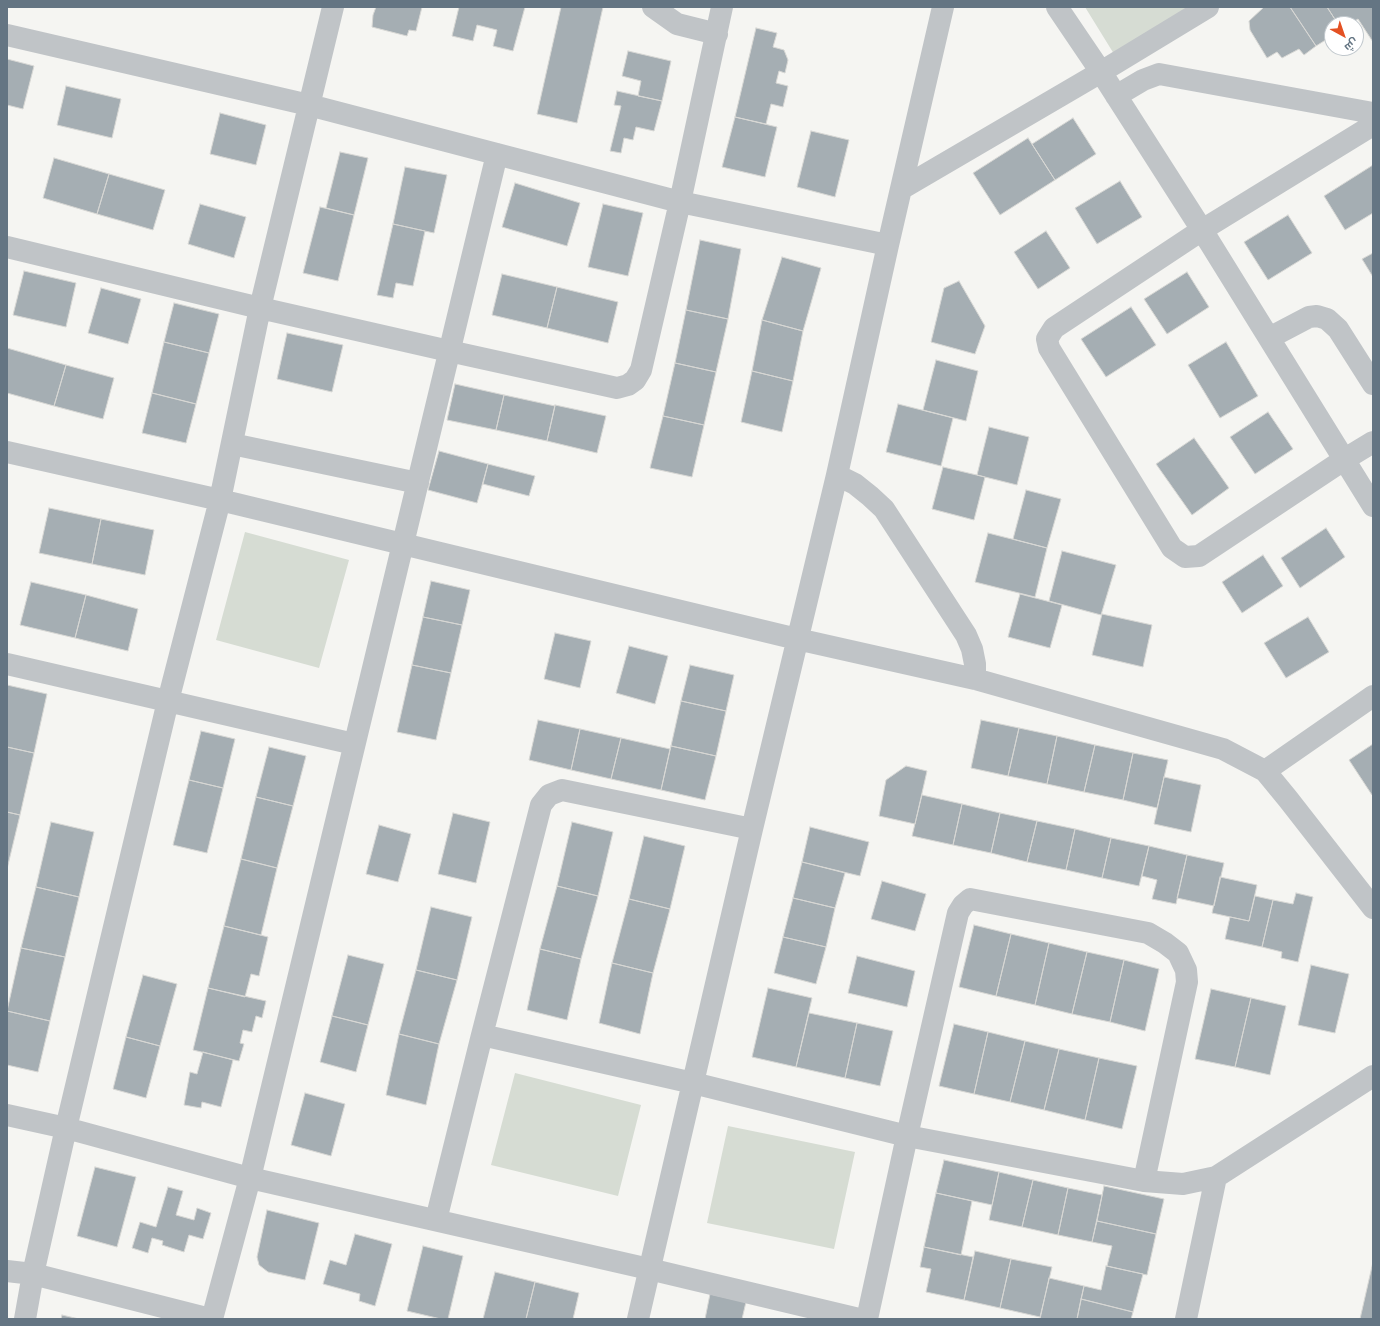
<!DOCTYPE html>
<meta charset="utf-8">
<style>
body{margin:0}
#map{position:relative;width:1380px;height:1326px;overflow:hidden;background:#f5f5f2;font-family:"Fira Sans Condensed",Cairo,sans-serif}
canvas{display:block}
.frame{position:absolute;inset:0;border:8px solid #647583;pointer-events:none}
.north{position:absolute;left:1324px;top:16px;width:40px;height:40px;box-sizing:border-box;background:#fff;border:1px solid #c1c8cd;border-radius:50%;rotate:140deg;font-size:11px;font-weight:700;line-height:16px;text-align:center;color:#647583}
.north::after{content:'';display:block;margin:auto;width:14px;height:18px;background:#e45123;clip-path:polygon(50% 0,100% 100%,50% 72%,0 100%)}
</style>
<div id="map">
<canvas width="1380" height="1326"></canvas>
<div class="frame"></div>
<div class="north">ش</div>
</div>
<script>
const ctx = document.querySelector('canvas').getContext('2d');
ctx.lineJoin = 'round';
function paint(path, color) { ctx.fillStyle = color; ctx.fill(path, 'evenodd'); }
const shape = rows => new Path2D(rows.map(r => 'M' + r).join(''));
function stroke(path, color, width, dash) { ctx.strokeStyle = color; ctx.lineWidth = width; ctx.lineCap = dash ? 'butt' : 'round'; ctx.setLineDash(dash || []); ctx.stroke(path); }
paint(shape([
 [1085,7,1188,7,1114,54],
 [245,532,349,560,319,668,216,640],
 [515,1073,641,1105,618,1196,491,1165],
 [728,1126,855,1152,834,1249,707,1223]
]), '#d6dcd3');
const building = shape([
 [376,7,422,7,416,31,409,30,407,36,372,27,373,15,376,7],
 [459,7,525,7,513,51,493,46,497,30,477,25,473,41,452,36,459,7],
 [561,7,603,7,577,123,537,114,561,7],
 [1264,7,1290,7,1316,46,1304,55,1299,49,1282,58,1277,52,1267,58,1250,30,1249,21,1264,7],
 [1290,7,1327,7,1338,24,1332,24,1332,36,1316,46,1290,7],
 [1327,7,1373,7,1373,42,1358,19,1350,24,1338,24,1327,7],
 [756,28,777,33,773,47,784,50,788,60,785,73,779,71,776,83,788,86,783,107,771,104,766,124,735,117,756,28],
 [628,51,671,61,662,101,638,96,641,81,622,76,628,51],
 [7,59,34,66,23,109,7,105,7,59],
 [66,86,121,99,112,138,57,125,66,86],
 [617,91,662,101,654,131,636,127,633,140,624,138,621,153,610,151,621,106,614,105,617,91],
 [220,113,266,125,256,165,210,154,220,113],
 [735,117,777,127,765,177,722,167,735,117],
 [1073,118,1096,154,1055,180,1032,144,1073,118],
 [811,131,849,140,835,197,797,187,811,131],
 [1028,138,1055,180,1000,215,973,173,1028,138],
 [340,152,368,158,354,215,326,208,340,152],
 [54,158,109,174,97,214,43,198,54,158],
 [1373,165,1373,213,1345,230,1324,196,1373,165],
 [405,167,447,175,434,233,393,224,405,167],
 [109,174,165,190,153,230,97,214,109,174],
 [1120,181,1142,217,1097,244,1075,208,1120,181],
 [515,183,580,203,567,246,502,227,515,183],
 [200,204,246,217,234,258,188,244,200,204],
 [603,204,643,213,628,276,588,267,603,204],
 [320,207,354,215,338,281,303,273,320,207],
 [1288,215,1312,253,1268,280,1244,242,1288,215],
 [393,224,425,231,413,286,396,283,393,298,377,295,393,224],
 [1046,231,1070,268,1038,289,1014,252,1046,231],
 [700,240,741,249,728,319,686,310,700,240],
 [1373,253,1373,277,1362,259,1373,253],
 [782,257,821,268,803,331,762,320,782,257],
 [24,271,76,283,66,327,13,315,24,271],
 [1187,272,1209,307,1167,334,1144,299,1187,272],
 [502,274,557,287,547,328,492,315,502,274],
 [959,281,985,326,975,354,931,342,944,288,959,281],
 [557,287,618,302,608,343,547,328,557,287],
 [101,288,141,299,128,344,88,333,101,288],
 [174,303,219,314,209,353,164,342,174,303],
 [1131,307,1156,345,1106,377,1081,339,1131,307],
 [686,310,728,319,716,372,675,363,686,310],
 [762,320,803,331,793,381,752,371,762,320],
 [287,333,343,345,332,392,277,379,287,333],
 [164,342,209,353,196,404,152,393,164,342],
 [1226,342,1258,396,1220,418,1188,365,1226,342],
 [7,348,66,365,54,406,7,393,7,348],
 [936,360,978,371,966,421,923,410,936,360],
 [675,363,716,372,704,425,663,416,675,363],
 [66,365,114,378,103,419,54,406,66,365],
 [752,371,793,381,782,432,741,422,752,371],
 [455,384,504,395,496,430,447,420,455,384],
 [152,393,196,404,186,443,142,433,152,393],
 [504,395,555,406,547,441,496,430,504,395],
 [898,404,953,418,941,466,886,452,898,404],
 [555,405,606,416,597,453,547,441,555,405],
 [1268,412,1293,449,1255,474,1230,437,1268,412],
 [663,416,704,425,692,477,650,468,663,416],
 [989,427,1029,437,1017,485,977,475,989,427],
 [1194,438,1229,488,1192,515,1156,464,1194,438],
 [439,451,488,464,477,503,428,490,439,451],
 [488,464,535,476,529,496,483,484,488,464],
 [943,467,985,477,974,520,932,509,943,467],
 [1026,490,1061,499,1047,548,1013,539,1026,490],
 [49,508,101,519,92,564,39,553,49,508],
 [101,519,154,530,145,575,92,564,101,519],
 [1326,528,1345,557,1300,588,1281,558,1326,528],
 [988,533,1047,548,1035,597,975,582,988,533],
 [1062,551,1116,565,1101,615,1049,601,1062,551],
 [1263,555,1283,586,1242,613,1222,582,1263,555],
 [431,581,470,590,462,625,423,617,431,581],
 [31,582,86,595,75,638,20,625,31,582],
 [1020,594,1062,605,1050,648,1008,637,1020,594],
 [86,595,138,609,128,651,75,638,86,595],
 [1102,614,1152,625,1143,667,1092,655,1102,614],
 [423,617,462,625,451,673,412,665,423,617],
 [1308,617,1329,652,1286,678,1264,643,1308,617],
 [555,633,591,641,580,688,544,679,555,633],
 [629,646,668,656,655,704,616,693,629,646],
 [412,665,451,673,436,740,397,732,412,665],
 [690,665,734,675,726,711,681,701,690,665],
 [7,685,47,694,34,753,7,747,7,685],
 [681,701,726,711,716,756,671,746,681,701],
 [538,720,580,729,571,770,529,760,538,720],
 [981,720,1019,728,1008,776,971,768,981,720],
 [1019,728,1057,736,1047,784,1008,776,1019,728],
 [580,729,621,738,611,779,571,770,580,729],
 [201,731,235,739,223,788,189,780,201,731],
 [1057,736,1095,745,1084,792,1047,784,1057,736],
 [621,738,670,749,661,790,611,779,621,738],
 [1373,744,1373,794,1372,795,1349,760,1373,744],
 [1095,745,1133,753,1123,800,1084,792,1095,745],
 [671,746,716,756,705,800,661,790,671,746],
 [7,747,34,753,20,815,7,812,7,747],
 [269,747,306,756,293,806,256,797,269,747],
 [1133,753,1168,760,1157,808,1123,800,1133,753],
 [906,766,927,771,915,824,879,816,886,780,906,766],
 [1164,777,1201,785,1191,832,1154,824,1164,777],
 [189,780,223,788,207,853,173,845,189,780],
 [922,795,962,804,953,845,912,836,922,795],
 [256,797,293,806,277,868,241,859,256,797],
 [962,804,1000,813,991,853,953,845,962,804],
 [7,812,20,815,7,869,7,812],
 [453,813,490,822,476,883,438,874,453,813],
 [1000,813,1037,821,1027,862,991,853,1000,813],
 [1037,821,1075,829,1066,870,1027,862,1037,821],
 [51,822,94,832,79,897,36,887,51,822],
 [572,822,613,832,598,896,557,886,572,822],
 [379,825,411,834,398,882,366,874,379,825],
 [810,827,869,842,860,876,802,862,810,827],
 [1075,829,1111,838,1102,878,1066,870,1075,829],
 [644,836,685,846,670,909,629,899,644,836],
 [1111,838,1149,846,1139,886,1102,878,1111,838],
 [1149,846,1187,855,1176,904,1152,899,1157,880,1142,876,1149,846],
 [1187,855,1224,863,1214,906,1177,898,1187,855],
 [241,859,277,868,261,935,224,926,241,859],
 [802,862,845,873,835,908,793,898,802,862],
 [1220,877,1257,885,1249,921,1212,913,1220,877],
 [882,881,926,894,915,931,871,919,882,881],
 [557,886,598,896,581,959,540,949,557,886],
 [36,887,79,897,65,957,21,948,36,887],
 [1296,893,1313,897,1298,962,1281,958,1282,952,1262,947,1273,900,1293,904,1296,893],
 [1255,896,1273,900,1262,947,1225,939,1230,917,1249,921,1255,896],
 [793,898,835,908,826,947,783,937,793,898],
 [629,899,670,909,653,973,612,963,629,899],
 [431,907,472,917,457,980,416,970,431,907],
 [974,925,1011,934,996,996,959,987,974,925],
 [224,926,268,937,259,976,251,974,245,997,208,988,224,926],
 [1011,934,1049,943,1035,1005,996,996,1011,934],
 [783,937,826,947,816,984,774,973,783,937],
 [1049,943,1087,952,1072,1014,1035,1005,1049,943],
 [21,948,65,957,50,1021,7,1011,21,948],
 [540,949,581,959,567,1020,527,1010,540,949],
 [1087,952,1124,960,1110,1022,1072,1014,1087,952],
 [348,955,384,964,368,1025,332,1016,348,955],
 [857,956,915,971,907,1007,848,993,857,956],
 [1124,960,1159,969,1145,1031,1110,1022,1124,960],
 [612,963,653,973,640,1034,599,1023,612,963],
 [1311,965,1349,974,1335,1033,1298,1025,1311,965],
 [416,970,457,980,439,1044,399,1034,416,970],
 [143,975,177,984,160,1046,126,1037,143,975],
 [208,988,266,1001,262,1018,256,1016,252,1032,243,1030,240,1043,244,1044,239,1061,193,1050,208,988],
 [768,988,812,998,796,1067,752,1057,768,988],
 [1211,989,1251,998,1235,1067,1195,1059,1211,989],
 [1251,998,1286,1006,1270,1075,1235,1067,1251,998],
 [7,1011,50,1021,38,1072,7,1065,7,1011],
 [809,1013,857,1023,845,1078,796,1067,809,1013],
 [332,1016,368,1025,356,1072,320,1062,332,1016],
 [857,1023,893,1031,880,1086,845,1078,857,1023],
 [954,1024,988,1032,974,1094,939,1086,954,1024],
 [988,1032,1025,1041,1010,1102,974,1094,988,1032],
 [399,1034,439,1044,426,1105,386,1095,399,1034],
 [126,1037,160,1046,146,1098,113,1089,126,1037],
 [1025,1041,1059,1049,1044,1110,1010,1102,1025,1041],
 [1059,1049,1099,1058,1085,1120,1044,1110,1059,1049],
 [203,1052,233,1060,221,1107,202,1102,201,1108,184,1105,190,1072,197,1074,203,1052],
 [1099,1058,1137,1066,1122,1129,1085,1120,1099,1058],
 [305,1093,345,1104,331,1156,291,1145,305,1093],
 [944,1160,999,1172,992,1205,936,1193,944,1160],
 [95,1167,136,1177,117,1247,77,1236,95,1167],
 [999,1172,1033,1180,1022,1227,989,1220,999,1172],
 [1033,1180,1068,1188,1058,1235,1022,1227,1033,1180],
 [1104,1186,1164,1199,1156,1234,1097,1221,1104,1186],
 [168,1187,183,1191,176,1215,194,1220,197,1208,211,1213,203,1239,189,1235,184,1252,162,1245,163,1241,152,1238,148,1253,132,1248,140,1222,156,1227,168,1187],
 [1068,1188,1102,1195,1092,1242,1058,1235,1068,1188],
 [936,1193,972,1201,961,1255,924,1247,936,1193],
 [267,1210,319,1223,305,1280,268,1272,259,1265,257,1257,267,1210],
 [1097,1221,1156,1234,1147,1275,1107,1266,1112,1246,1092,1242,1097,1221],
 [355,1234,392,1244,375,1306,359,1301,360,1294,323,1284,330,1260,346,1265,355,1234],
 [423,1246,463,1256,448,1319,441,1319,407,1311,423,1246],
 [924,1247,973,1257,964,1300,926,1292,931,1269,920,1267,924,1247],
 [975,1251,1011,1259,1000,1308,964,1300,975,1251],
 [1011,1259,1052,1267,1040,1317,1000,1308,1011,1259],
 [1373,1262,1373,1319,1360,1319,1373,1262],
 [1106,1266,1143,1274,1133,1312,1081,1299,1084,1286,1101,1290,1106,1266],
 [495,1272,535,1282,526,1319,483,1319,495,1272],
 [1049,1278,1084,1286,1077,1319,1040,1319,1049,1278],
 [535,1282,579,1293,573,1319,526,1319,535,1282],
 [710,1294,746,1302,742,1319,705,1319,710,1294],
 [1081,1299,1133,1312,1131,1319,1077,1319,1081,1299],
 [62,1315,79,1319,61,1319,62,1315]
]);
paint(building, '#a5aeb3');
stroke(building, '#d7d7d4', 1);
stroke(shape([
 [653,7,677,24,717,34],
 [1057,7,1101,72,1202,230,1373,506],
 [7,35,309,105,680,202,888,245],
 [1116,96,1143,80,1159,74,1373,113],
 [1373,125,1202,230,1054,328,1047,339,1049,348,1172,548,1185,557,1199,556,1345,459,1373,442],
 [901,189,1101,72,1208,7],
 [7,247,260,308,449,351,617,388,628,385,635,380,641,370,680,202,722,7],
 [1269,338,1309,317,1317,316,1327,319,1338,329,1373,384],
 [232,444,418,483],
 [7,452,220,500,797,639,975,679,1223,749,1265,771,1288,799,1373,908],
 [837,475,855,484,870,496,884,509,966,635,972,649,975,664,975,679],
 [7,664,354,744],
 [1265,771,1373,696],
 [482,1035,541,805,549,795,562,790,752,829],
 [7,1115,66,1128,250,1178,649,1269,859,1319],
 [436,1220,482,1035,693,1083,907,1136,1144,1181,1183,1184,1216,1177],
 [7,1271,33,1274,210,1319],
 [25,1319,33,1274,66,1128,168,701,220,500,260,308,333,7],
 [212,1319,250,1178,497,154],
 [638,1319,752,829,837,475,888,245,943,7],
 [867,1319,907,1136,958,913,963,905,970,899,1148,933,1165,943,1178,953,1186,970,1187,982,1144,1181],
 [1186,1319,1216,1177,1373,1076]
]), '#c0c4c7', 22);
</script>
